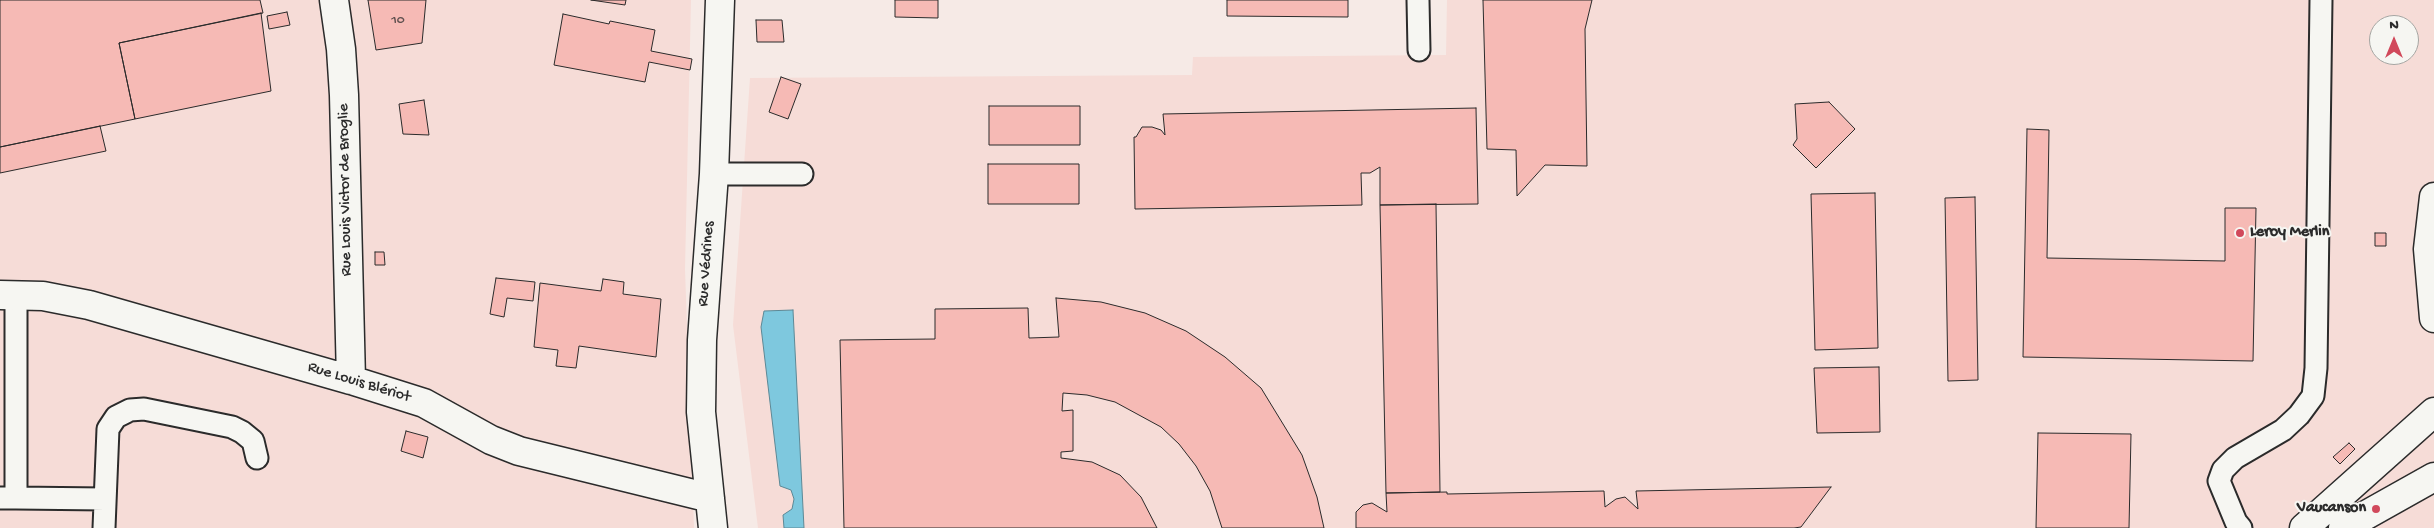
<!DOCTYPE html>
<meta charset="utf-8">
<style>
body{margin:0}
#map{position:relative;width:2434px;height:528px;overflow:hidden;background:#f6eae6;font-family:"Gochi Hand",sans-serif}
canvas{display:block}
.north{position:absolute;left:2369px;top:15px;width:50px;height:50px;box-sizing:border-box;background:#f6f6f2;border:1px solid #a5a5a2;border-radius:50%;rotate:0deg;font-size:14px;font-weight:700;line-height:20px;text-align:center;color:#2b2b2b}
.north::after{content:'';display:block;margin:auto;width:18px;height:22px;background:#d1495b;clip-path:polygon(50% 0,100% 100%,50% 72%,0 100%)}
</style>
<div id="map">
<canvas width="2434" height="528"></canvas>
<div class="north">N</div>
</div>
<script>
const ctx = document.querySelector('canvas').getContext('2d');
ctx.lineJoin = 'round';
function paint(path, color) { ctx.fillStyle = color; ctx.fill(path, 'evenodd'); }
const shape = rows => new Path2D(rows.map(r => 'M' + r).join(''));
function stroke(path, color, width, dash) { ctx.strokeStyle = color; ctx.lineWidth = width; ctx.lineCap = dash ? 'butt' : 'round'; ctx.setLineDash(dash || []); ctx.stroke(path); }
function label(font, color, halo, rows, align = 'center') {
  ctx.font = font + ' "Gochi Hand",sans-serif'; ctx.lineWidth = 4; ctx.setLineDash([]); ctx.textBaseline = 'middle'; ctx.strokeStyle = halo; ctx.fillStyle = color; for (const [text, x, y, turn = 0] of rows) {
    ctx.save(); ctx.translate(x, y); ctx.rotate((+turn || 0) * Math.PI / 180); ctx.textAlign = isNaN(turn) ? turn : align; if (halo) ctx.strokeText(text, 0, 0); ctx.fillText(text, 0, 0); ctx.restore();
  }
}
paint(shape([
 [0,0,691,0,685,269,694,528,0,528],
 [1447,0,2434,0,2434,528,758,528,733,325,750,78,1192,75,1193,57,1446,55],
 [2379,25,2409,25,2409,55,2379,55]
]), '#f6dcd7');
const water = shape([
 [793,310,804,528,784,528,783,515,792,509,794,499,791,490,780,486,761,327,764,311,793,310]
]);
paint(water, '#7ec8de');
stroke(water, '#5d8996', 1);
const building = shape([
 [0,0,260,0,263,13,119,43,135,119,0,147,0,0],
 [368,0,426,0,422,43,376,50,368,0],
 [591,0,626,0,625,5,591,0],
 [895,0,938,0,938,18,895,17,895,0],
 [1227,0,1348,0,1348,17,1227,16,1227,0],
 [1483,0,1592,0,1585,29,1587,166,1545,165,1517,196,1516,150,1487,149,1483,0],
 [287,12,290,25,269,29,267,16,287,12],
 [261,13,271,91,135,119,119,43,261,13],
 [563,14,609,24,610,21,655,30,651,51,692,59,690,70,649,62,645,82,554,65,563,14],
 [756,20,782,20,784,42,757,42,756,20],
 [781,77,801,84,788,119,769,112,781,77],
 [424,100,429,135,403,134,399,104,424,100],
 [1829,102,1855,129,1816,168,1793,145,1797,139,1795,104,1829,102],
 [989,106,1080,106,1080,145,989,145,989,106],
 [1476,108,1478,204,1380,205,1380,167,1370,173,1361,173,1362,205,1135,209,1134,137,1136,137,1142,127,1152,127,1161,130,1165,135,1163,114,1476,108],
 [100,126,106,151,0,173,0,147,100,126],
 [2027,129,2049,130,2047,258,2225,261,2225,208,2256,208,2253,361,2023,357,2027,129],
 [988,164,1079,164,1079,204,988,204,988,164],
 [1875,193,1878,348,1815,350,1811,194,1875,193],
 [1975,197,1978,380,1948,381,1945,198,1975,197],
 [1436,204,1440,492,1386,493,1380,205,1436,204],
 [2375,233,2386,233,2386,246,2375,246,2375,233],
 [375,252,384,252,385,265,375,265,375,252],
 [496,278,535,282,533,301,507,298,504,317,490,314,496,278],
 [603,279,624,282,623,294,661,299,656,357,579,346,576,368,556,366,558,350,534,347,540,283,601,291,603,279],
 [1056,298,1101,302,1145,313,1186,331,1225,357,1261,388,1302,455,1317,497,1324,528,1222,528,1210,491,1196,466,1179,444,1161,427,1115,402,1087,395,1063,393,1062,411,1073,410,1073,451,1061,452,1061,458,1092,462,1120,475,1141,497,1157,528,844,528,840,340,935,339,935,309,1028,308,1029,338,1059,337,1056,298],
 [1879,367,1880,432,1817,433,1814,368,1879,367],
 [406,431,428,437,423,458,401,451,406,431],
 [2038,433,2131,434,2129,528,2036,528,2038,433],
 [2349,443,2355,449,2340,464,2333,457,2349,443],
 [1831,487,1801,527,1794,528,1356,528,1356,512,1363,505,1372,503,1387,512,1386,493,1447,492,1447,494,1604,491,1605,507,1616,499,1625,497,1638,509,1636,491,1831,487]
]);
paint(building, '#f6bab5');
stroke(building, '#2b2b2b', 1);
const service = shape([
 [1418,0,1419,50],
 [714,174,802,174],
 [0,498,16,498,16,295],
 [16,498,105,499],
 [104,528,108,429,116,417,130,410,144,409,232,427,242,432,253,441,257,458],
 [2241,528,2236,522,2219,481,2223,470,2235,458,2283,430,2299,415,2313,396,2316,368,2321,0]
]);
const minor = shape([
 [334,0,341,49,344,95,351,380],
 [0,295,43,296,89,305,351,380,424,403,491,440,519,451,710,498],
 [713,528,701,412,702,340,714,174,720,0],
 [2304,528,2434,412],
 [2343,528,2434,477]
]);
const tertiary = shape([
 [2434,197,2428,249,2434,318]
]);
stroke(service, '#2b2b2b', 25);
stroke(minor, '#2b2b2b', 31);
stroke(tertiary, '#2b2b2b', 31);
stroke(service, '#f6f6f2', 21);
stroke(minor, '#f6f6f2', 28);
stroke(tertiary, '#f6f6f2', 28);
for (const [x, y, r, color] of [
 [2240,233,5,"#d1495b"],
 [2376,509,5,"#d1495b"]
]) { const dot = new Path2D(); dot.arc(x, y, r, 0, 2 * Math.PI); ctx.fillStyle = color; ctx.fill(dot); stroke(dot, '#f6f6f2', 2); }
label('14px', '#5e4f4e', null, [
 ["10",398,21]
]);
label('16px', '#2b2b2b', '#f6f6f2', [
 ["Rue Louis Victor de Broglie",346,190,-91],
 ["Rue Védrines",707,264,-86],
 ["Rue Louis Blériot",359,383,17]
]);
label('bold 16px', '#2b2b2b', '#f6f6f2', [
 ["Leroy Merlin",2250,233],
 ["Vaucanson",2366,509,"right"]
], 'left');
</script>
